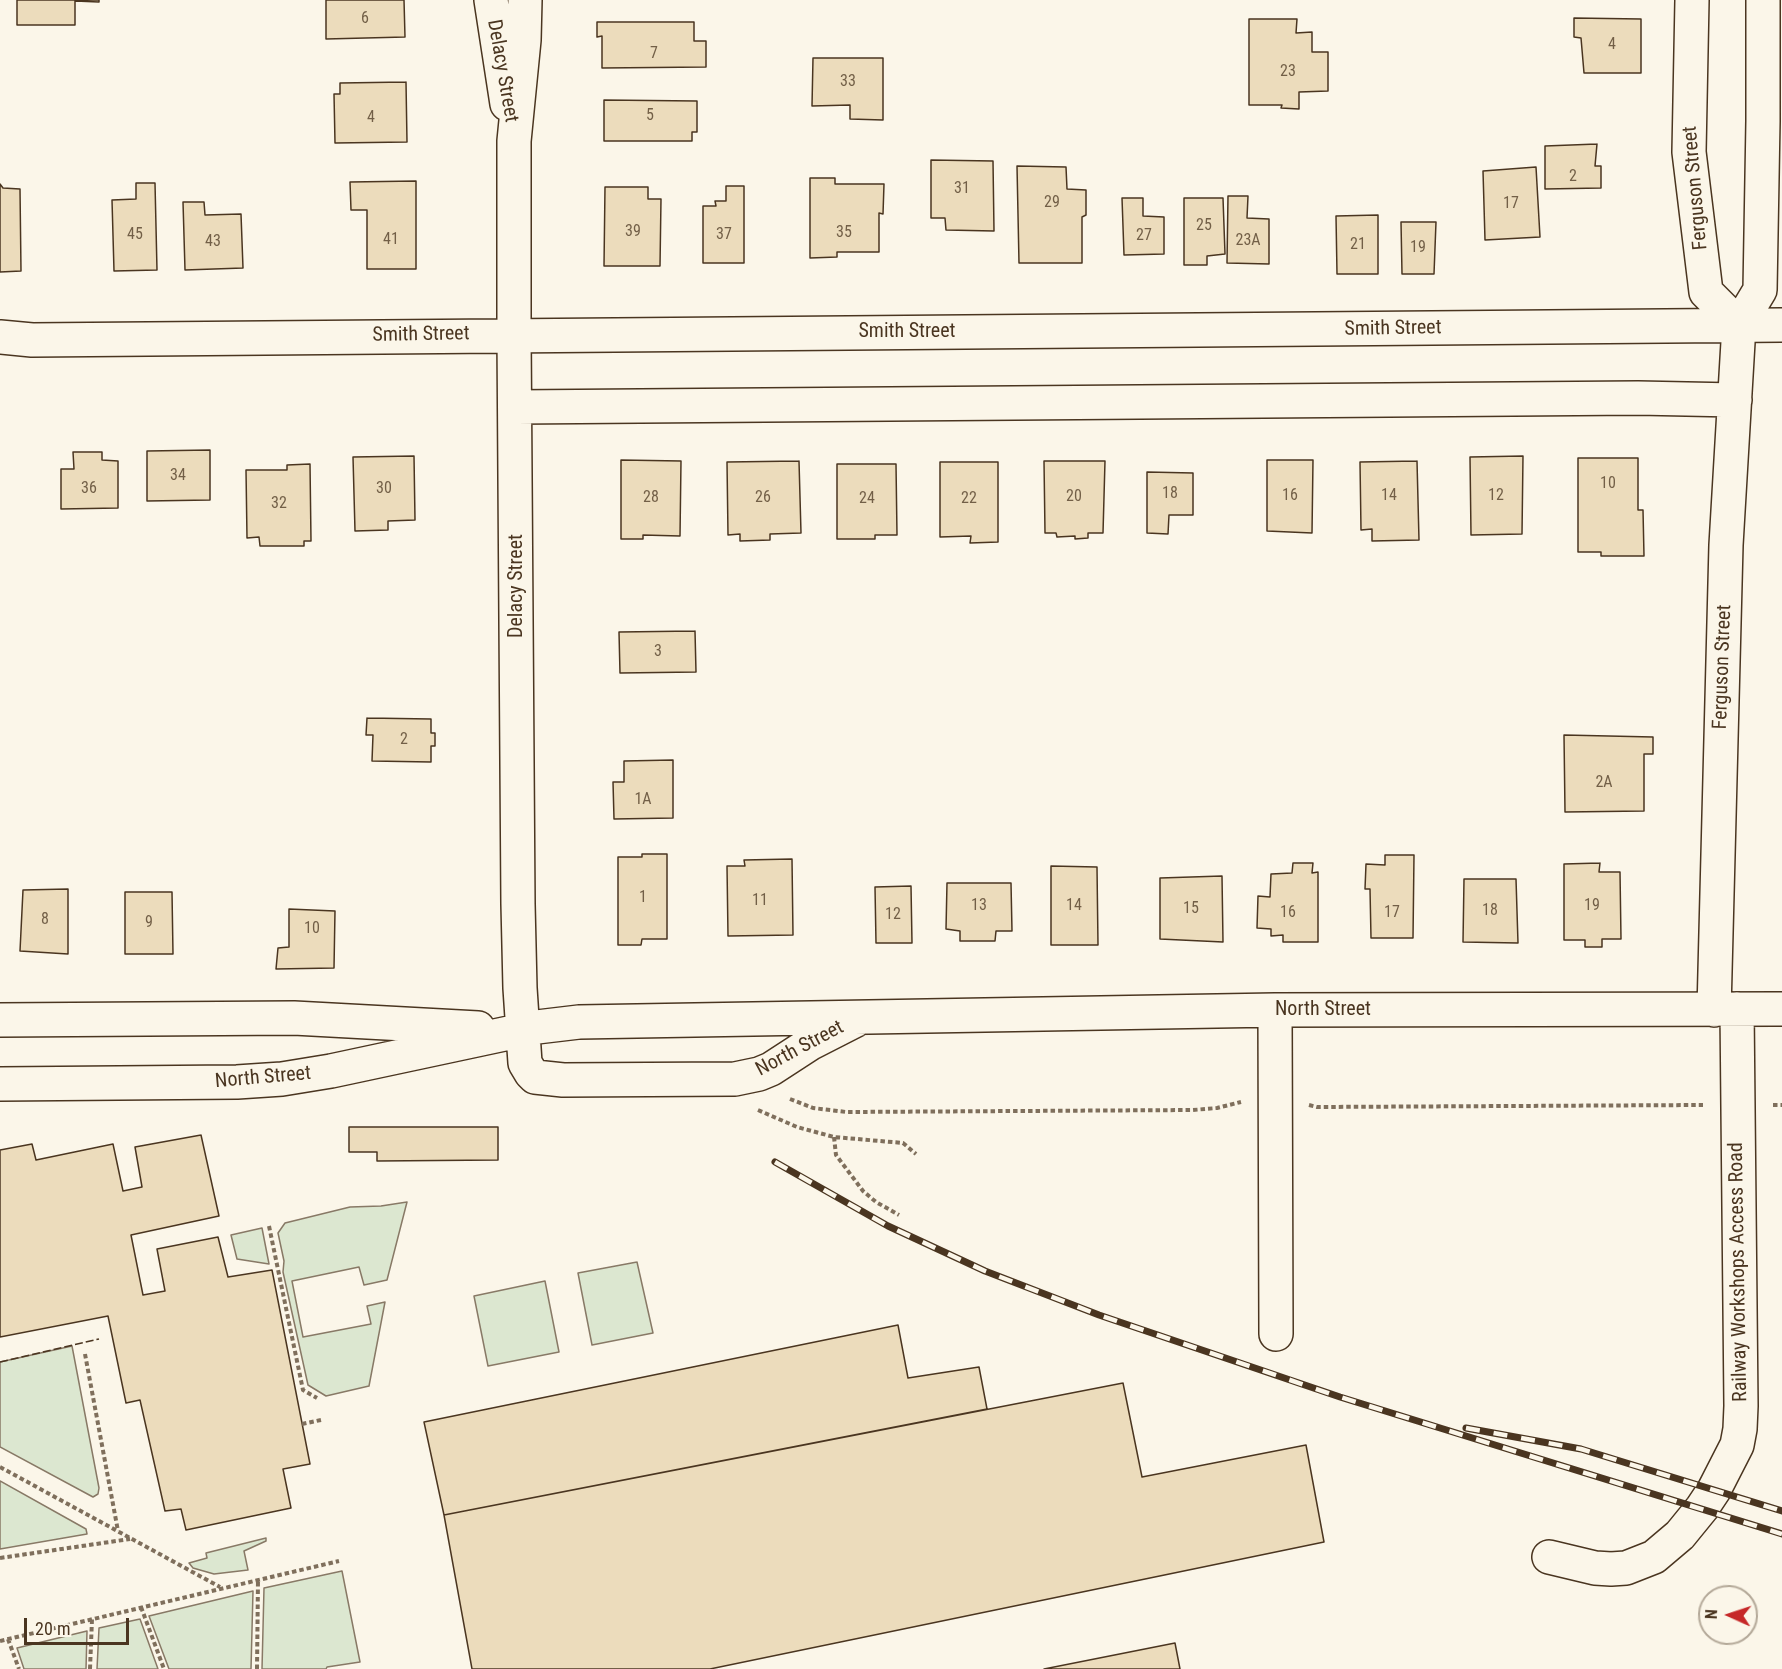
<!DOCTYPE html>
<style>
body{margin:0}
#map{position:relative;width:1782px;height:1669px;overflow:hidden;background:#fbf6e9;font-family:"Roboto Condensed",sans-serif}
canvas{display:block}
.north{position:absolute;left:1698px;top:1585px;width:60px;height:60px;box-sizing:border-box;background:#fbf6e9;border:2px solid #b4a999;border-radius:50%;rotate:273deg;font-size:16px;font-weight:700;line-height:24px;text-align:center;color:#4a3520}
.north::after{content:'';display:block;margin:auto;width:21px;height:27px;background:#c62828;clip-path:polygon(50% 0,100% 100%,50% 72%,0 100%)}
.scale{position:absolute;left:24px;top:1618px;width:105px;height:27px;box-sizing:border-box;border:3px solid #4a3520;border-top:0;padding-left:8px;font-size:18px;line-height:21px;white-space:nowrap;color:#4a3520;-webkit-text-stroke:4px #fbf6e9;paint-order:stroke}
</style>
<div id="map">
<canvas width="1782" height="1669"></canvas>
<div class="north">N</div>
<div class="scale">20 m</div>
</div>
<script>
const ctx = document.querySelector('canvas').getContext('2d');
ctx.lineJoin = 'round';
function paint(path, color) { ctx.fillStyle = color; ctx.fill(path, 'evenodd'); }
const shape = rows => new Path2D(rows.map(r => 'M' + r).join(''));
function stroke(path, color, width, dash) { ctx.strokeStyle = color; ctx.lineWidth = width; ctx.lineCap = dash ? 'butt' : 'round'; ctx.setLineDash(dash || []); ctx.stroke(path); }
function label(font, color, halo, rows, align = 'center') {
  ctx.font = font + ' "Roboto Condensed",sans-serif'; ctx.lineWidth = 4.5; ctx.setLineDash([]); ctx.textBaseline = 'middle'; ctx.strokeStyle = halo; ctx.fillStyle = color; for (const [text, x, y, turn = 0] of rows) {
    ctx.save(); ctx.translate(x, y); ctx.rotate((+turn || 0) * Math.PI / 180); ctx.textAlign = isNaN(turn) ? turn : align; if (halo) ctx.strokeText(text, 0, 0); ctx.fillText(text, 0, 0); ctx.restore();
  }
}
const green = shape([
 [407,1202,387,1280,364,1285,359,1267,292,1281,303,1337,371,1324,367,1306,385,1302,369,1386,326,1396,308,1385,283,1272,284,1261,278,1233,285,1223,350,1207,381,1206,407,1202],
 [262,1228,269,1264,237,1259,231,1235,262,1228],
 [637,1262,653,1333,592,1345,578,1273,637,1262],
 [545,1281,559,1352,488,1366,474,1296,545,1281],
 [72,1346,99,1488,98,1494,93,1497,0,1447,0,1362,72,1346],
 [0,1481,86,1529,87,1534,0,1549,0,1481],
 [266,1538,266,1541,244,1551,248,1570,214,1574,193,1568,189,1563,207,1558,206,1553,266,1538],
 [342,1571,360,1662,327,1667,326,1669,262,1669,264,1588,342,1571],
 [253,1591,251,1669,169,1669,149,1616,253,1591],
 [140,1619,158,1669,97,1669,99,1628,140,1619],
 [87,1631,86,1669,24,1669,17,1648,87,1631]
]);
paint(green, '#dce7d0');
stroke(green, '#887966', 1.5);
const building = shape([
 [17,0,99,0,99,2,75,1,75,25,17,25,17,0],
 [326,0,404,0,405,37,326,39,326,0],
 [1574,18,1641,19,1641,73,1584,73,1581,38,1574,37,1574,18],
 [1249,19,1297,19,1296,33,1312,32,1312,52,1328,52,1328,91,1299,92,1299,109,1281,108,1282,105,1249,105,1249,19],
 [597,22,694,22,694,41,706,41,706,67,602,68,602,36,597,37,597,22],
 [813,58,883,58,883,120,850,119,850,105,812,106,813,58],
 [406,82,407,142,335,143,334,94,340,94,340,83,406,82],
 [604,100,697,101,697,132,692,132,692,141,604,141,604,100],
 [1597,144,1595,166,1601,166,1601,188,1545,189,1545,146,1597,144],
 [931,160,993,161,994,231,946,230,945,218,931,218,931,160],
 [1017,166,1066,167,1067,189,1086,190,1086,215,1082,217,1082,263,1019,263,1017,166],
 [1536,167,1540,237,1485,240,1483,171,1536,167],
 [810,178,835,178,835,184,884,184,883,214,879,213,879,252,837,252,837,257,810,258,810,178],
 [416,181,416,269,367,269,367,210,351,210,350,182,416,181],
 [136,183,155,183,157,270,114,271,112,200,136,199,136,183],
 [0,184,3,188,20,189,21,271,0,272,0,184],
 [726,186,744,186,744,263,703,263,703,206,716,206,715,201,726,201,726,186],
 [605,187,648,187,648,199,661,199,660,266,604,266,605,187],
 [1228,196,1248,196,1247,218,1269,219,1269,264,1227,263,1228,196],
 [1122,198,1143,198,1143,216,1164,217,1164,254,1124,255,1122,198],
 [1184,198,1223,198,1225,254,1207,256,1207,265,1184,265,1184,198],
 [183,202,204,202,205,215,241,214,243,268,185,270,183,202],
 [1378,215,1378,274,1337,274,1336,216,1378,215],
 [1401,222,1436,222,1434,274,1402,274,1401,222],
 [210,450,210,500,147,501,147,451,210,450],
 [73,452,102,452,102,460,118,461,118,508,61,509,61,469,74,469,73,452],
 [414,456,415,520,388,521,388,530,355,531,353,457,414,456],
 [1523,456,1522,534,1471,535,1470,457,1523,456],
 [1578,458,1638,458,1638,510,1643,510,1644,556,1601,556,1601,552,1578,552,1578,458],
 [621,460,681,461,680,536,643,535,643,539,621,539,621,460],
 [1267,460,1313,460,1312,533,1267,531,1267,460],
 [799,461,801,533,770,534,770,540,740,541,740,534,728,535,727,462,799,461],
 [1044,461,1105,461,1103,533,1088,533,1088,538,1075,539,1075,536,1057,537,1056,533,1045,533,1044,461],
 [1417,461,1419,540,1372,541,1372,529,1361,530,1360,462,1417,461],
 [940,462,998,462,998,542,970,543,971,536,940,537,940,462],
 [310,464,311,541,304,541,304,546,260,546,259,537,247,538,246,470,287,470,287,465,310,464],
 [837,464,896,464,897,535,875,535,875,539,837,539,837,464],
 [1147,472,1193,473,1193,515,1169,515,1168,534,1147,533,1147,472],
 [695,631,696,672,620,673,619,632,695,631],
 [367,718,431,719,431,733,435,733,435,746,431,746,431,762,372,761,373,735,366,735,367,718],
 [1564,735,1653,737,1653,754,1644,754,1644,811,1565,812,1564,735],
 [673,760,673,818,614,819,613,782,624,782,624,761,673,760],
 [642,854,667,854,667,939,642,939,641,945,618,945,618,857,642,857,642,854],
 [1385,855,1414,855,1413,938,1371,938,1370,889,1365,889,1366,864,1385,865,1385,855],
 [792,859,793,935,728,936,727,866,745,866,744,860,792,859],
 [1293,863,1313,863,1312,873,1318,872,1318,942,1283,942,1283,935,1271,936,1271,929,1257,928,1258,896,1270,897,1271,874,1292,873,1293,863],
 [1600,863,1599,872,1620,872,1621,939,1602,939,1602,947,1585,947,1585,940,1564,940,1564,864,1600,863],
 [1051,866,1097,867,1098,945,1051,945,1051,866],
 [1222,876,1223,942,1160,939,1160,878,1222,876],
 [1464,879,1516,879,1518,943,1463,942,1464,879],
 [947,883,1011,883,1012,931,996,931,995,941,960,941,960,931,946,929,947,883],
 [911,886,912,943,876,943,875,887,911,886],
 [68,889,68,954,20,951,23,890,68,889],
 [125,892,172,892,173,954,125,954,125,892],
 [289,909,335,911,334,968,276,969,278,948,289,947,289,909],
 [349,1127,498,1127,498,1160,377,1161,377,1152,349,1152,349,1127],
 [201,1135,219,1216,131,1235,143,1295,165,1291,157,1249,218,1237,228,1277,272,1270,310,1464,283,1469,291,1508,186,1530,181,1509,165,1511,140,1400,126,1403,108,1316,0,1337,0,1150,32,1144,36,1160,113,1144,123,1191,142,1187,135,1147,201,1135],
 [898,1325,908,1378,979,1367,987,1409,444,1515,424,1422,898,1325],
 [1123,1383,1142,1477,1306,1445,1324,1542,710,1669,472,1669,444,1515,1123,1383],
 [1175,1643,1180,1669,1044,1669,1175,1643]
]);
paint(building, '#ecdcbc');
stroke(building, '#4a3520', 1.5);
const minor = shape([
 [491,0,507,104],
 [525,0,524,40,514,141,514,334,518,904,520,988,525,1063,531,1073,535,1077,563,1080,735,1079,759,1074,771,1069,811,1043,856,1020],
 [1692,0,1689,152,1706,292,1739,325],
 [0,337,32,340,1782,325],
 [516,407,1638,398,1735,400],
 [1275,1010,1276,1334],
 [1714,1010,1726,545,1739,325,1760,290,1763,121,1763,0],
 [0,1020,294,1018,478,1028],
 [0,1084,237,1082,282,1079,331,1071,537,1027,579,1022,1275,1010,1782,1009],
 [1549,1557,1595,1568,1611,1569,1626,1568,1654,1557,1680,1535,1702,1508,1714,1490,1737,1445,1740,1429,1741,1406,1737,1009]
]);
stroke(minor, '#4a3520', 36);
stroke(shape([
 [790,1099,813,1108,846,1112,1193,1110,1217,1108,1241,1102],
 [1309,1105,1317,1107,1703,1105],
 [1773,1105,1782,1105],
 [758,1110,797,1127,834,1137,903,1143,916,1154],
 [834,1137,836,1155,863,1191,876,1202,899,1215],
 [269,1226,303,1390,317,1398],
 [85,1354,118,1531],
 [302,1424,321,1420],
 [0,1467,220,1587],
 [0,1558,130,1539],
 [141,1607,164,1669],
 [8,1639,19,1669],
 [0,1641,339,1561],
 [90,1669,92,1619],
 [257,1669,258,1580]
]), '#7f6f5c', 4, [4.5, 3]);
stroke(minor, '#fbf6e9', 33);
const rail = shape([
 [775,1162,888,1226,985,1271,1099,1315,1340,1397,1782,1534],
 [1466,1428,1581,1449,1782,1511]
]);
stroke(rail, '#4a3520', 7);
stroke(rail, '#fbf6e9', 4.5, [14]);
stroke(shape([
 [0,1362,99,1339]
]), '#4a3520', 1.5, [8, 3]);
label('16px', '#725f47', null, [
 ["6",365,19],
 ["4",1612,45],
 ["7",654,54],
 ["23",1288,72],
 ["33",848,82],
 ["5",650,116],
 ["4",371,118],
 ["2",1573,177],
 ["31",962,189],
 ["29",1052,203],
 ["17",1511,204],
 ["25",1204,226],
 ["39",633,232],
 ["35",844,233],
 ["45",135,235],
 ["37",724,235],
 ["27",1144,236],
 ["41",391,240],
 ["23A",1248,241],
 ["43",213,242],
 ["21",1358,245],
 ["19",1418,248],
 ["34",178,476],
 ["10",1608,484],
 ["36",89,489],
 ["30",384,489],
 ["18",1170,494],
 ["16",1290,496],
 ["14",1389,496],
 ["12",1496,496],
 ["20",1074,497],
 ["28",651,498],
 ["26",763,498],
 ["24",867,499],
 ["22",969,499],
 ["32",279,504],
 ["3",658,652],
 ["2",404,740],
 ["2A",1604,783],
 ["1A",643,800],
 ["1",643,898],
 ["11",760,901],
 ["13",979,906],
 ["14",1074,906],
 ["19",1592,906],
 ["15",1191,909],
 ["18",1490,911],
 ["16",1288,913],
 ["17",1392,913],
 ["12",893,915],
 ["8",45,920],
 ["9",149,923],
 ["10",312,929]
]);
label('20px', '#4a3520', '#fbf6e9', [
 ["Delacy Street",502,71,80],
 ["Ferguson Street",1696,188,-95],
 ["Smith Street",1393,329,-1],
 ["Smith Street",907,332],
 ["Smith Street",421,335,-1],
 ["Delacy Street",517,586,-90],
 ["Ferguson Street",1723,667,-88],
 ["North Street",1323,1010],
 ["North Street",800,1049,-28],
 ["North Street",263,1078,-5],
 ["Railway Workshops Access Road",1739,1272,-91]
]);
</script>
